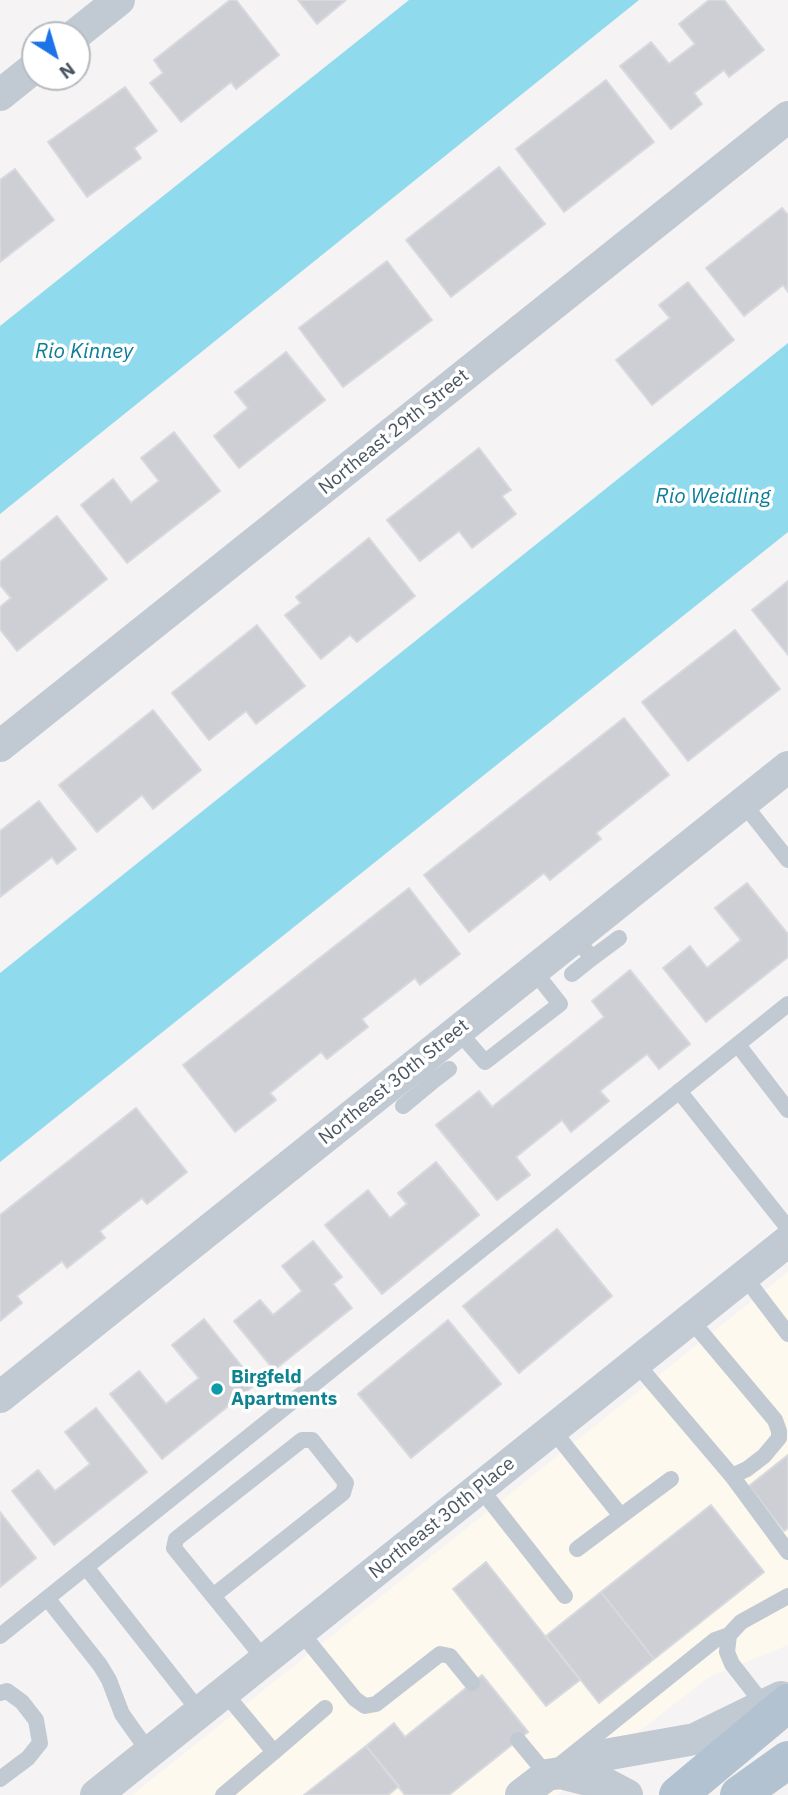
<!DOCTYPE html>
<style>
body{margin:0}
#map{position:relative;width:788px;height:1795px;overflow:hidden;background:#f5f3f3;font-family:"IBM Plex Sans",sans-serif}
canvas{display:block}
.north{position:absolute;left:21px;top:21px;width:70px;height:70px;box-sizing:border-box;background:#fff;border:2px solid #b7bbc0;border-radius:50%;rotate:143deg;font-size:19px;font-weight:700;line-height:28px;text-align:center;color:#4a5661}
.north::after{content:'';display:block;margin:auto;width:24px;height:32px;background:#1a73e8;clip-path:polygon(50% 0,100% 100%,50% 72%,0 100%)}
</style>
<div id="map">
<canvas width="788" height="1795"></canvas>
<div class="north">N</div>
</div>
<script>
const ctx = document.querySelector('canvas').getContext('2d');
ctx.lineJoin = 'round';
function paint(path, color) { ctx.fillStyle = color; ctx.fill(path, 'evenodd'); }
const shape = rows => new Path2D(rows.map(r => 'M' + r).join(''));
function stroke(path, color, width, dash) { ctx.strokeStyle = color; ctx.lineWidth = width; ctx.lineCap = dash ? 'butt' : 'round'; ctx.setLineDash(dash || []); ctx.stroke(path); }
function label(font, color, halo, rows, align = 'center') {
  ctx.font = font + ' "IBM Plex Sans",sans-serif'; ctx.lineWidth = 7; ctx.setLineDash([]); ctx.textBaseline = 'middle'; ctx.strokeStyle = halo; ctx.fillStyle = color; for (const [text, x, y, turn = 0] of rows) {
    ctx.save(); ctx.translate(x, y); ctx.rotate((+turn || 0) * Math.PI / 180); ctx.textAlign = isNaN(turn) ? turn : align; if (halo) ctx.strokeText(text, 0, 0); ctx.fillText(text, 0, 0); ctx.restore();
  }
}
paint(shape([
 [788,1272,788,1645,709,1677,557,1795,132,1795]
]), '#fdf9ef');
paint(shape([
 [409,0,639,0,0,514,0,326],
 [788,343,788,532,0,1162,0,973]
]), '#90daee');
const building = shape([
 [230,0,236,0,279,55,236,89,231,82,181,122,150,83,163,73,154,60,230,0],
 [298,0,346,0,317,24,298,0],
 [709,0,724,0,764,50,729,77,724,70,694,93,702,104,671,129,620,66,651,42,669,64,695,44,679,24,709,0],
 [606,80,654,142,564,212,516,149,606,80],
 [125,87,157,131,134,148,141,158,87,197,48,142,125,87],
 [499,167,545,224,451,297,406,240,499,167],
 [15,169,54,220,0,262,0,180,15,169],
 [782,208,788,215,788,292,783,285,744,316,706,268,782,208],
 [387,261,432,320,343,387,299,328,387,261],
 [688,282,734,340,652,405,616,360,670,318,659,305,688,282],
 [286,352,325,400,239,468,214,436,248,408,235,392,286,352],
 [174,432,220,491,127,563,81,505,113,479,131,503,159,481,141,458,174,432],
 [479,448,511,490,502,496,516,514,472,548,459,531,420,561,387,520,479,448],
 [57,516,107,579,17,651,0,629,0,607,11,598,0,585,0,562,57,516],
 [369,538,415,596,357,642,350,635,321,659,285,615,301,603,296,597,369,538],
 [788,581,788,655,752,610,788,581],
 [257,625,305,686,256,724,246,711,209,740,172,693,257,625],
 [735,630,780,689,688,761,642,702,735,630],
 [153,710,201,770,153,809,142,795,97,832,59,785,153,710],
 [624,718,669,775,596,833,601,839,550,880,544,873,469,932,424,875,624,718],
 [39,801,76,849,57,864,52,857,0,897,0,831,39,801],
 [747,883,788,934,788,957,706,1022,663,968,690,946,707,968,741,940,715,908,747,883],
 [409,888,460,954,420,985,415,978,362,1019,368,1027,327,1059,321,1052,270,1093,276,1100,235,1132,183,1065,409,888],
 [630,970,690,1044,659,1069,647,1054,600,1091,609,1101,571,1132,562,1120,516,1157,530,1175,497,1200,436,1125,479,1091,492,1107,604,1017,592,1001,630,970],
 [136,1108,187,1172,147,1204,142,1198,100,1231,105,1238,67,1268,62,1261,17,1296,22,1303,0,1321,0,1215,136,1108],
 [436,1162,479,1215,382,1294,325,1225,368,1190,390,1218,407,1204,398,1193,436,1162],
 [557,1229,612,1296,519,1373,463,1306,557,1229],
 [313,1241,342,1277,333,1284,352,1308,274,1370,234,1321,260,1300,273,1315,302,1291,282,1266,313,1241],
 [204,1319,256,1384,162,1459,110,1394,139,1371,166,1404,199,1378,172,1345,204,1319],
 [448,1320,501,1384,411,1458,358,1394,448,1320],
 [96,1408,147,1472,54,1545,12,1491,38,1470,55,1491,90,1464,65,1432,96,1408],
 [788,1455,788,1528,784,1531,749,1486,788,1455],
 [711,1505,764,1572,654,1659,601,1592,711,1505],
 [0,1512,36,1558,0,1587,0,1512],
 [486,1562,580,1680,546,1706,453,1589,486,1562],
 [601,1592,654,1659,599,1703,546,1636,601,1592],
 [482,1675,528,1732,449,1795,405,1795,366,1746,394,1723,405,1737,482,1675],
 [366,1746,399,1786,388,1795,304,1795,366,1746]
]);
paint(building, '#cdcfd5');
stroke(building, '#d7d9de', 2);
stroke(shape([
 [743,803,788,860],
 [575,937,592,958,619,938],
 [572,974,592,958],
 [458,1031,485,1062,560,1004,534,971],
 [738,1045,788,1110],
 [418,1064,432,1082,449,1069],
 [679,1091,788,1228],
 [403,1106,432,1082],
 [744,1276,788,1334],
 [636,1363,732,1476,747,1469,764,1456,779,1438,779,1431,775,1420,690,1319],
 [552,1429,621,1516,577,1549],
 [732,1476,788,1552],
 [480,1488,565,1596],
 [621,1516,671,1479],
 [86,1567,200,1712],
 [213,1596,174,1548,176,1539,302,1440,312,1440,346,1483,343,1493,213,1596,265,1660],
 [47,1598,100,1665,109,1680,122,1714,149,1752],
 [300,1631,355,1699,365,1706,376,1704,440,1654,450,1656,472,1683],
 [0,1636,788,1004],
 [0,1693,7,1691,22,1702,36,1720,40,1743,28,1758,0,1779],
 [764,1705,732,1664,727,1652,729,1635,741,1622,788,1596],
 [518,1740,547,1775,715,1640,729,1635],
 [274,1752,325,1708],
 [223,1795,274,1752,224,1692]
]), '#c1cad2', 16);
stroke(shape([
 [75,35,119,0],
 [0,95,35,67],
 [0,746,788,117],
 [0,1397,788,767],
 [560,1773,608,1785,627,1795],
 [96,1795,788,1241],
 [521,1795,547,1775,560,1773,610,1754,695,1739,781,1697]
]), '#c1cad2', 32);
stroke(shape([
 [678,1795,788,1703],
 [739,1795,788,1760]
]), '#b3c2d1', 38);
for (const [x, y, r, color] of [
 [217,1389,7,"#0f9aa8"]
]) { const dot = new Path2D(); dot.arc(x, y, r, 0, 2 * Math.PI); ctx.fillStyle = color; ctx.fill(dot); stroke(dot, '#fff', 2.5); }
label('19px', '#4a5661', '#fff', [
 ["Northeast 29th Street",394,432,-39],
 ["Northeast 30th Street",394,1082,-39],
 ["Northeast 30th Place",442,1518,-39]
]);
label('bold 19px', '#0d838f', '#fff', [
 ["Birgfeld",231,1378],
 ["Apartments",231,1400]
], 'left');
label('italic 21px', '#0c7c9b', '#fff', [
 ["Rio Kinney",84,352],
 ["Rio Weidling",713,497]
]);
</script>
